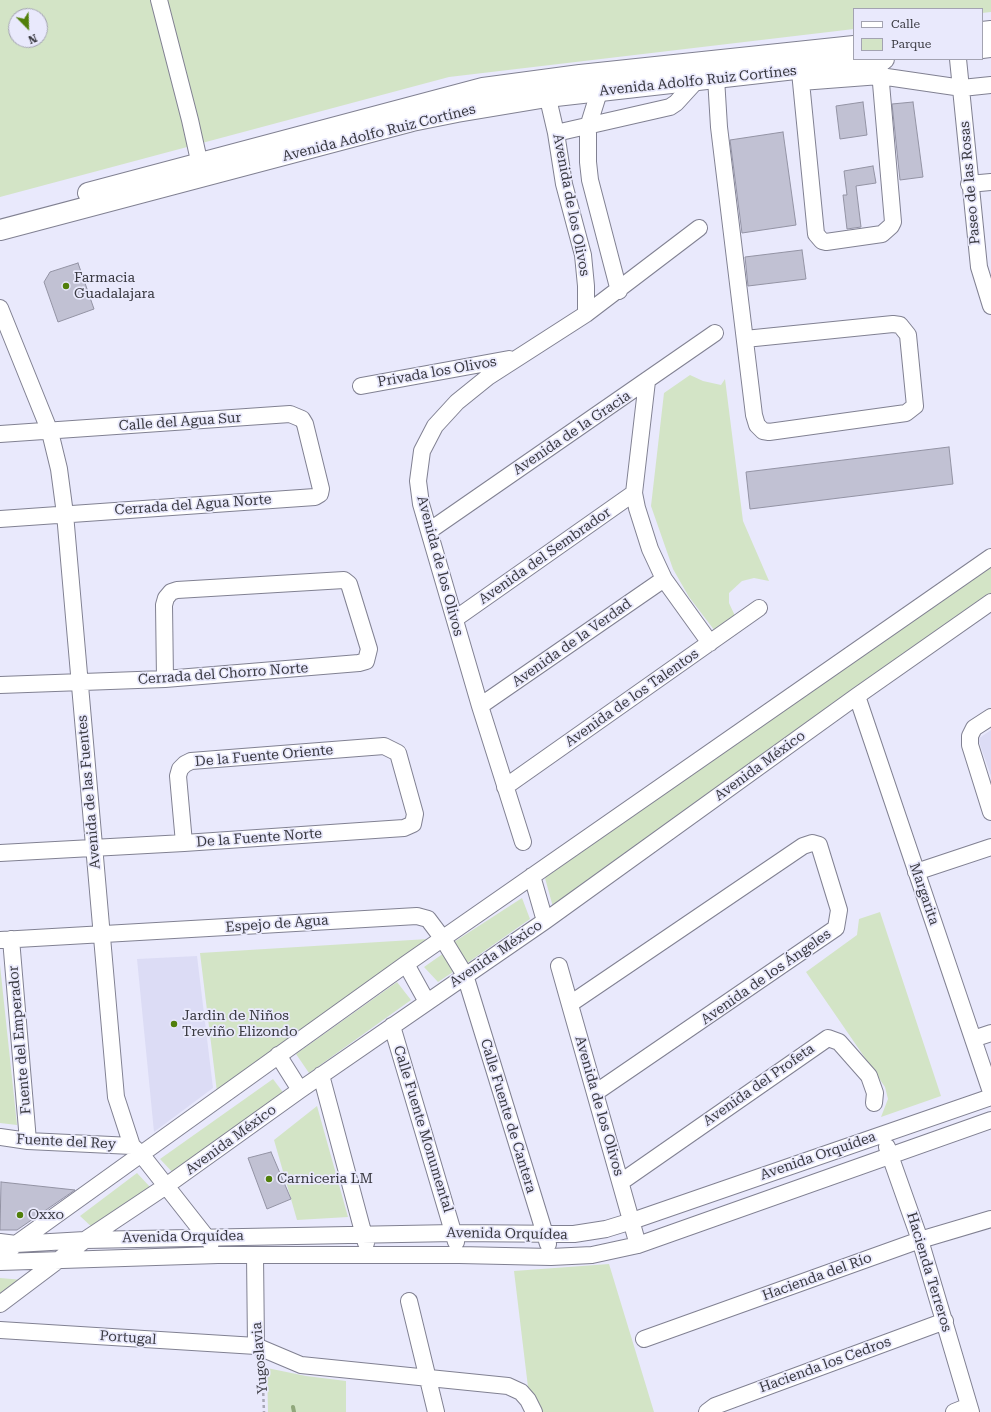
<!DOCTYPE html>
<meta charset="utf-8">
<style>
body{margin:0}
#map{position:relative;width:991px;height:1412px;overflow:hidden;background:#e9e9fc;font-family:"Roboto Serif",serif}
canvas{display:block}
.legend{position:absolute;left:853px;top:8px;width:130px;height:52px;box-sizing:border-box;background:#e9e9fc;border:1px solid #a3a3b1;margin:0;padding:5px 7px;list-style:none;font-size:12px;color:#393940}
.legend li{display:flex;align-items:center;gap:8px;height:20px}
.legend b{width:20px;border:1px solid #a3a3b1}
.north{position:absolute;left:8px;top:8px;width:40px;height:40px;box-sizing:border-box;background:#e9e9fc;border:1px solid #a3a3b1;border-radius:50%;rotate:157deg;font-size:11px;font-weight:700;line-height:16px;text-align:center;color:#393940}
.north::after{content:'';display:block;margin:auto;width:14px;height:18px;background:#517f0a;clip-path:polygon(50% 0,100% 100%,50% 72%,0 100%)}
</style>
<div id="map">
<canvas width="991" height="1412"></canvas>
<ul class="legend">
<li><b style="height:5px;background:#fff"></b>Calle</li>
<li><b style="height:11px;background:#d3e4c6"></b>Parque</li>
</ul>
<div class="north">N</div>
</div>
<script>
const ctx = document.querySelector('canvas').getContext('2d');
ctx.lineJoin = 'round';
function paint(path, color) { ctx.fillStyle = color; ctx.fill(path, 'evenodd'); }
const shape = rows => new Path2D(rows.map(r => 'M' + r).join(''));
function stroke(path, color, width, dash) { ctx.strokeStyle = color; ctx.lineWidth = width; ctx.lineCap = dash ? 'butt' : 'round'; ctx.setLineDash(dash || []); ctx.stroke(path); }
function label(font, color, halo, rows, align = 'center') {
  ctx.font = font + ' "Roboto Serif",serif'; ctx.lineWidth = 3.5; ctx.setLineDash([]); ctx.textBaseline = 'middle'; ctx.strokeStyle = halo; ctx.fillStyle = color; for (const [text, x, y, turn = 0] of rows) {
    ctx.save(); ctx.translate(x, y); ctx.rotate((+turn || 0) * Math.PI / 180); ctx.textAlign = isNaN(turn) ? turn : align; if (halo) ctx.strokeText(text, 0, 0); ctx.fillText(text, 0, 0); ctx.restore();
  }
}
paint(shape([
 [991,730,991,776,978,739],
 [197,956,213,1088,154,1132,137,959]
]), '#dcdcf5');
paint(shape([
 [0,0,991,0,991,12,982,13,982,9,854,9,854,29,449,77,0,197],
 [16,16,40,16,40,40,16,40],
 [690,375,703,381,721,385,725,379,743,521,769,581,754,578,742,581,729,593,729,603,736,618,718,635,689,597,673,569,651,506,664,393],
 [991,562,991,596,553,907,545,878],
 [522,898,530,919,463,966,454,942],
 [880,912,941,1096,881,1117,888,1099,885,1087,806,972,857,935,859,919],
 [428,939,217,1092,200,953],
 [444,953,453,972,438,982,424,967],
 [0,965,17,1125,0,1123],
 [397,982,411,1000,309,1073,296,1054],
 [273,1079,285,1095,175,1175,160,1159],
 [317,1106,348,1217,297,1220,274,1140],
 [137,1173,151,1188,95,1230,80,1216],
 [609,1264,654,1412,531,1412,514,1271],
 [0,1278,23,1280,0,1295],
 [267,1368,306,1376,346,1381,346,1412,268,1412]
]), '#d3e4c6');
stroke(shape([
 [293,1407,294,1412]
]), '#90a77b', 4);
const building = shape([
 [863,102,867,135,840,139,836,106,863,102],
 [913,102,923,177,900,180,892,104,913,102],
 [783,132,796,225,742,233,730,140,783,132],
 [873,166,876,183,856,186,861,227,847,229,843,195,847,195,844,171,873,166],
 [802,250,806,279,748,286,745,257,802,250],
 [78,263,94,309,58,322,44,282,50,272,78,263],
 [949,447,953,484,750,509,746,472,949,447],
 [271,1152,291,1199,267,1209,248,1158,271,1152],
 [1,1182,75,1190,17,1230,0,1230,1,1182]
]);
paint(building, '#c1c1d3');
stroke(building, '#9393a4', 1);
const minor = shape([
 [159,0,190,120,202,174],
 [958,59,979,267,991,306],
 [800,72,801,82,880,76,962,88,991,85],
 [716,78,719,127,754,415,757,425,763,431,769,432,906,413,915,406,908,335,900,325,893,324,745,339],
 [594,81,599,92,588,127,588,162,590,180,619,291],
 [801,82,816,234,822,241,826,242,882,234,891,226,893,222,879,60],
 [547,86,546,90,556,133,564,184,583,255,586,286,586,314],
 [556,133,670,107,676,103,697,80],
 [969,184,991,182],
 [0,308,50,432,59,469,65,514,116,1097,132,1146,141,1154,211,1243],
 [647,381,634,493,637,508,650,549,664,579,710,643],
 [361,386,509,359],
 [0,434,290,414,302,419,305,424,321,489,320,494,315,497,0,519],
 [429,531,715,333],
 [455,619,634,493],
 [0,685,165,679,359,663,366,661,369,649,349,584,344,580,177,590,171,592,166,598,164,605,165,679],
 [857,696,991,1092],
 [480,706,664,579],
 [991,717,974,728,970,736,970,745,991,812],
 [505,787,759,608],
 [523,842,480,706,421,504,418,481,422,451,435,426,457,402,488,377,586,314,699,228],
 [0,853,184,843,404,828,413,824,415,814,398,753,384,746,191,761,185,764,180,769,178,776,184,843],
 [916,872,991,847],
 [532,876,545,921],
 [11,939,28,1141],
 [0,940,417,916,428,919,443,939,465,975,548,1244],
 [406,964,427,1002],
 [559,966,638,1245],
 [570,1004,803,846,812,843,819,845,839,910,836,928,595,1093],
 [392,1026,456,1242],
 [973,1039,991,1033],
 [278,1055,300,1090],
 [321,1075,366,1243],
 [0,1137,28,1141,132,1146],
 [887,1147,920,1240,971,1412],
 [621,1182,828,1038,839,1042,869,1076,875,1093,874,1103],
 [0,1242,16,1244,85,1240,454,1233,574,1234,606,1229,632,1221,991,1097],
 [255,1255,256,1346],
 [0,1258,16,1244,406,964,991,557],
 [0,1262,218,1255,459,1255,551,1257,592,1255,638,1245,991,1120],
 [409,1301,436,1412],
 [0,1304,85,1240,166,1186,300,1090,545,921,857,696,991,602],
 [0,1330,256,1346,301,1365,508,1386,521,1392,528,1400,534,1412],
 [644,1339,920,1240,991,1219],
 [707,1412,715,1406,945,1321],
 [954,1412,969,1406]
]);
const major = shape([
 [982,32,991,31],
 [982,48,991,47],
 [88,193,483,88,580,75,854,46],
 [0,230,412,121,457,112,547,97,884,59]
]);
stroke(minor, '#818192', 18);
stroke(major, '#818192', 22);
stroke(shape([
 [262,1363,264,1412]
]), '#a8a8b6', 2.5, [3, 3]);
stroke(minor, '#fff', 16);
stroke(major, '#fff', 20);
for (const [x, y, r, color] of [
 [66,286,4,"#517f0a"],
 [174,1024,4,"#517f0a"],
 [269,1179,4,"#517f0a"],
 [20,1215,4,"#517f0a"]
]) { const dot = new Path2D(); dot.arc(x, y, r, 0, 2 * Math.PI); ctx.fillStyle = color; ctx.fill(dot); stroke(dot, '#e9e9fc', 1.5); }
label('14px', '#393940', '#e9e9fc', [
 ["Avenida Adolfo Ruiz Cortínes",698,81,-6],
 ["Avenida Adolfo Ruiz Cortínes",379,133,-14],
 ["Paseo de las Rosas",970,183,-95],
 ["Avenida de los Olivos",571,205,79],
 ["Privada los Olivos",437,372,-10],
 ["Calle del Agua Sur",180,422,-4],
 ["Avenida de la Gracia",572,433,-34],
 ["Cerrada del Agua Norte",193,505,-4],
 ["Avenida del Sembrador",545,556,-35],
 ["Avenida de los Olivos",440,566,75],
 ["Avenida de la Verdad",572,643,-35],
 ["Cerrada del Chorro Norte",223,674,-4],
 ["Avenida de los Talentos",632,698,-35],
 ["De la Fuente Oriente",264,756,-5],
 ["Avenida México",760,766,-36],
 ["Avenida de las Fuentes",89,792,-95],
 ["De la Fuente Norte",259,838,-4],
 ["Margarita",924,894,71],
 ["Espejo de Agua",277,924,-4],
 ["Avenida México",496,954,-34],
 ["Avenida de los Ángeles",766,977,-35],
 ["Fuente del Emperador",20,1040,-95],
 ["Avenida del Profeta",759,1085,-35],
 ["Avenida de los Olivos",599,1106,74],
 ["Calle Fuente de Cantera",508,1116,73],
 ["Calle Fuente Monumental",423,1129,73],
 ["Avenida México",231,1140,-36],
 ["Fuente del Rey",66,1142,3],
 ["Avenida Orquídea",818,1156,-19],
 ["Avenida Orquídea",507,1234,1],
 ["Avenida Orquídea",183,1237,-1],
 ["Hacienda Terreros",929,1272,73],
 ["Hacienda del Río",817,1277,-20],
 ["Portugal",128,1338,4],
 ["Yugoslavia",260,1358,-95],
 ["Hacienda los Cedros",825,1365,-20]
]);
label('14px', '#393940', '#e9e9fc', [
 ["Farmacia",74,278],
 ["Guadalajara",74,294],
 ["Jardin de Niños",182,1016],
 ["Treviño Elizondo",182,1032],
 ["Carniceria LM",277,1179],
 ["Oxxo",28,1215]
], 'left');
</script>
